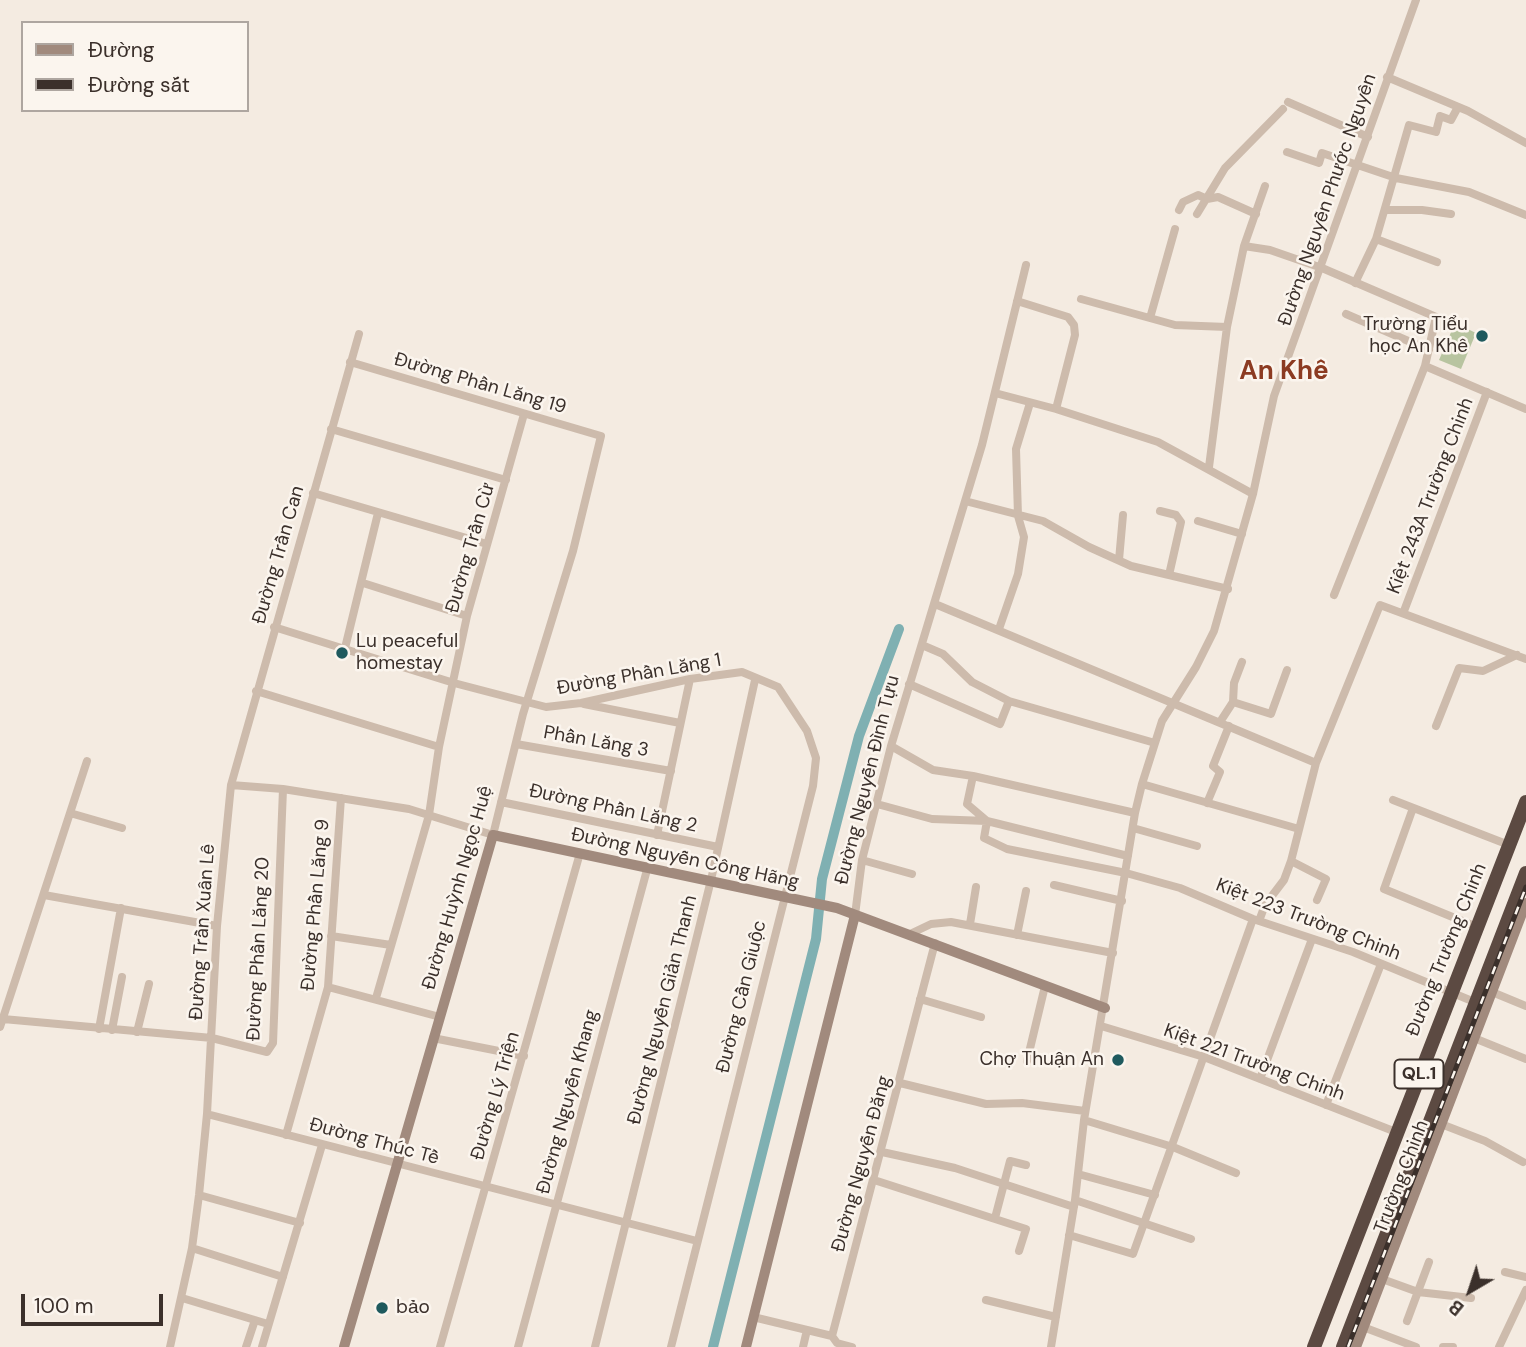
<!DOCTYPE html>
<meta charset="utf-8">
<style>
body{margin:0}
#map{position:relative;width:1526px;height:1347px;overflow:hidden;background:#f4ebe1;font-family:"DM Sans",sans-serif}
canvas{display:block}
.legend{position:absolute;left:21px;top:21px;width:228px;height:91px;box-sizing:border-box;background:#fbf5ee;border:2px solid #aea6a0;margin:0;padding:9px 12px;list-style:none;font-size:21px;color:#3b302b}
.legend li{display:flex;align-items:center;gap:14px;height:35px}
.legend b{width:35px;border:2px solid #aea6a0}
.north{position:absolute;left:1435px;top:1256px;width:70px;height:70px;-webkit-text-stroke:5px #fbf5ee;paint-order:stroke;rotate:219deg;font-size:19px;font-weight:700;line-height:28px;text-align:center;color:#3b302b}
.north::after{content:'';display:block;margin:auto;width:24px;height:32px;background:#3b302b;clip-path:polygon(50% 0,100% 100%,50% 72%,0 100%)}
.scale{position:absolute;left:21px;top:1294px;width:142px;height:32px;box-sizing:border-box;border:4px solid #3b302b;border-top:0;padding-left:9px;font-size:21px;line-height:24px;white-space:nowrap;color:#3b302b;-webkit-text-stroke:5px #fbf5ee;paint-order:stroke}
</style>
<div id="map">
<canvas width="1526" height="1347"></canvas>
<ul class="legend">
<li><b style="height:9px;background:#a18a7d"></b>Đường</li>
<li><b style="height:9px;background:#3b302b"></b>Đường sắt</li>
</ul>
<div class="north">B</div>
<div class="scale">100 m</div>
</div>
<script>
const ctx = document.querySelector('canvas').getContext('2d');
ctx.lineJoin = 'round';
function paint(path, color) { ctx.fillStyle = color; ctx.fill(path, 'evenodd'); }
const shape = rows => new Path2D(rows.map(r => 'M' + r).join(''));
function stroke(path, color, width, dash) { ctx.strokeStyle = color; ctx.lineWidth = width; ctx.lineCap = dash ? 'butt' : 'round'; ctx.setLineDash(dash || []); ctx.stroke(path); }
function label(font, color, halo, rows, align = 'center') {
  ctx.font = font + ' "DM Sans",sans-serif'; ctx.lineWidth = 5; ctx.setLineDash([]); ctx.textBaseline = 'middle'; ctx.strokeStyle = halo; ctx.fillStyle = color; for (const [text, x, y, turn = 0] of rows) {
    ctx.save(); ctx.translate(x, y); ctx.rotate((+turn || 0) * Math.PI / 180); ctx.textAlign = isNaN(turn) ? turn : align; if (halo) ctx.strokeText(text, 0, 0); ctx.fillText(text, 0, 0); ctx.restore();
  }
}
paint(shape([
 [1455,323,1476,333,1461,369,1439,360]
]), '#b8c4a0');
stroke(shape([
 [713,1347,816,939,822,879,859,736,899,629]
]), '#7fb0b2', 10);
stroke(shape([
 [1387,77,1468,111,1526,143],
 [1288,102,1368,137],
 [1287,152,1319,163,1322,153,1396,178,1469,192,1526,215],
 [1179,210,1183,202,1198,195,1207,199,1218,197,1256,214],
 [1385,210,1422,210,1451,214],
 [1197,214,1225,168,1283,109],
 [1376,239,1437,262],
 [1244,246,1270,250,1322,268,1436,317,1425,366,1334,595],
 [1355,283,1376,239,1409,125,1436,132,1440,116,1451,120,1458,107],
 [1081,299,1175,325,1227,327],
 [1346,314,1429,350],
 [1150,318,1175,229],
 [1425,366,1526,409],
 [995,393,1056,409,1075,335,1074,325,1068,317,1017,301],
 [1056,409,1158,442,1253,494],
 [331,429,506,480],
 [1209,467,1227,327,1244,246,1265,186],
 [313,493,487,544],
 [965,501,1043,521,1089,547,1131,566,1228,589],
 [1160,511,1176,515,1181,522,1169,575],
 [1198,521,1242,534],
 [1119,560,1123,515],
 [363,583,467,616],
 [935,604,1316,763],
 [1404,611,1487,392],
 [274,627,454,683,546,707,581,703,690,679,742,672,778,687,807,731,816,758,813,786,671,1347],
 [999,629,1018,574,1024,537,1018,516,1016,449,1030,403],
 [922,645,943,654,972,682,1009,701,1155,743],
 [345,648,378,513],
 [909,684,1000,724,1009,701],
 [256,691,439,747],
 [1233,702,1271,714,1287,670],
 [584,704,680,723],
 [1220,722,1233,702,1234,683,1242,662],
 [1436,726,1459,668,1483,671,1517,655],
 [516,744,671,771],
 [891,746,933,770,973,776,1135,813],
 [973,776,967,804,987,821,984,838,1007,849,1126,873,1180,888,1253,919,1353,952,1477,1003],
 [1142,784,1299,829],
 [231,785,283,789,409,809,493,835,523,714,573,551,601,436,350,362],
 [1393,800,1509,845],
 [501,802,718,847],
 [1207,803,1220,772,1213,766,1229,726],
 [877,804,932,819,987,821,1128,856],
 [1413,808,1384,889,1477,927],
 [70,813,122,828],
 [1133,828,1197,846],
 [657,835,690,679],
 [862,860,912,874],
 [1054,885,1122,901],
 [44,895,217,926],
 [1317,900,1326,879,1291,861,1316,763,1380,605,1526,659],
 [855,915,862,860,891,746,982,445,1026,265],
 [1259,921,1265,905,1284,880,1291,861],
 [970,924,976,887],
 [910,934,931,924,951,922,1113,953],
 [1017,935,1026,891],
 [331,936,391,945],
 [328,987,440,1017],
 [1492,992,1526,1006],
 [376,998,429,815,439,747,467,616,524,414],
 [920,999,981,1017],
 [3,1019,212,1038,267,1052,273,1043,283,789],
 [1101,1026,1204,1057,1396,1132],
 [0,1027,87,761],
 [99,1029,121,908],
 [112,1030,122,977],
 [137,1032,149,984],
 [433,1038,524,1056],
 [1474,1038,1526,1059],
 [1027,1061,1045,986],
 [1260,1079,1312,939],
 [900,1083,986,1104,1022,1103,1085,1111],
 [1326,1105,1381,964],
 [207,1114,697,1241],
 [1084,1120,1173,1147,1236,1173],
 [1441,1124,1485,1141,1523,1162],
 [286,1135,328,987,341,798],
 [882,1152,955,1168,1074,1207],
 [1078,1174,1155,1195],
 [874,1180,1026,1229,1019,1251],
 [199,1195,300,1223],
 [1075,1200,1191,1239],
 [995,1218,1010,1161,1026,1165],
 [1069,1235,1133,1254,1253,919],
 [192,1248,283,1277],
 [1505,1272,1526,1277],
 [1382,1279,1418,1292,1471,1298],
 [182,1298,268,1324],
 [986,1300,1056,1317],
 [753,1317,832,1336,837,1343,852,1347],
 [1407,1321,1429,1262],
 [1363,1327,1416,1347],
 [832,1336,935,943],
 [170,1347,192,1248,199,1195,207,1114,217,926,231,785,359,334],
 [246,1347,255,1320],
 [262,1347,322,1145],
 [440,1347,580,853],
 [518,1347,648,866],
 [595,1347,711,880,755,680],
 [803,1347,807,1330],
 [1051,1347,1075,1200,1084,1120,1135,813,1142,784,1162,721,1196,667,1214,631,1253,494,1274,396,1416,0],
 [1443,1347,1453,1347],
 [1499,1347,1526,1290]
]), '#cdbbac', 8);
stroke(shape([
 [344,1347,493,835,837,908,1105,1008],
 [746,1347,855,915],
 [1356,1347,1526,903]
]), '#a18a7d', 10);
stroke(shape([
 [1314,1347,1526,802],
 [1343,1347,1526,873]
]), '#5c4a42', 14);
const rail = shape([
 [1348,1347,1526,887]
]);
stroke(rail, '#3b302b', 5);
stroke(rail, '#fbf5ee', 2.5, [8]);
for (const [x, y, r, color] of [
 [1482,336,7,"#1f5a5e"],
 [342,653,7,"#1f5a5e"],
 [1118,1060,7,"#1f5a5e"],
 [382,1308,7,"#1f5a5e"]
]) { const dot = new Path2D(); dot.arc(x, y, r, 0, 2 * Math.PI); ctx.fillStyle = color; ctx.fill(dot); stroke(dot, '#fbf5ee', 2.5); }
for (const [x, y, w] of [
 [1419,1074,49]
]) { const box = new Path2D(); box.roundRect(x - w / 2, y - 14.5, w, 29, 5); ctx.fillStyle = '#fbf5ee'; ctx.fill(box); stroke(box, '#3b302b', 2); }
label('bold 18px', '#3b302b', null, [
 ["QL.1",1419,1074]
]);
label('19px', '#3b302b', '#fbf5ee', [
 ["Đường Nguyễn Phước Nguyên",1328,200,-71],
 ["Đường Phần Lăng 19",480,384,16],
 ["Kiệt 243A Trường Chinh",1431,496,-69],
 ["Đường Trần Cừ",471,548,-74],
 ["Đường Trần Can",279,555,-74],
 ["Đường Phần Lăng 1",639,675,-10],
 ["Phần Lăng 3",596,742,10],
 ["Đường Nguyễn Đình Tựu",868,780,-76],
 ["Đường Phần Lăng 2",613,809,12],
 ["Đường Nguyễn Công Hãng",685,859,12],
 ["Đường Huỳnh Ngọc Huệ",458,888,-74],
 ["Đường Phần Lăng 9",316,905,-85],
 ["Kiệt 223 Trường Chinh",1308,920,21],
 ["Đường Trần Xuân Lê",203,932,-86],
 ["Đường Phần Lăng 20",259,949,-87],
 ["Đường Trường Chinh",1447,950,-68],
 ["Đường Cần Giuộc",742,997,-76],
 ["Đường Nguyễn Giản Thanh",663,1010,-76],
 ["Kiệt 221 Trường Chinh",1254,1063,20],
 ["Đường Lý Triện",496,1096,-74],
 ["Đường Nguyễn Khang",568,1102,-75],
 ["Đường Thúc Tề",374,1142,15],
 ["Đường Nguyễn Đăng",862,1164,-75],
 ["Trường Chinh",1402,1177,-69]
]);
label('19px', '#3b302b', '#fbf5ee', [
 ["Trường Tiểu",1468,325],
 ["học An Khê",1468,347],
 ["Lu peaceful",356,642,"left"],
 ["homestay",356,664,"left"],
 ["Chợ Thuận An",1104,1060],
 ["bảo",396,1308,"left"]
], 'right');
label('bold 26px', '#8c3b22', '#fbf5ee', [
 ["An Khê",1284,372]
]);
</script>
